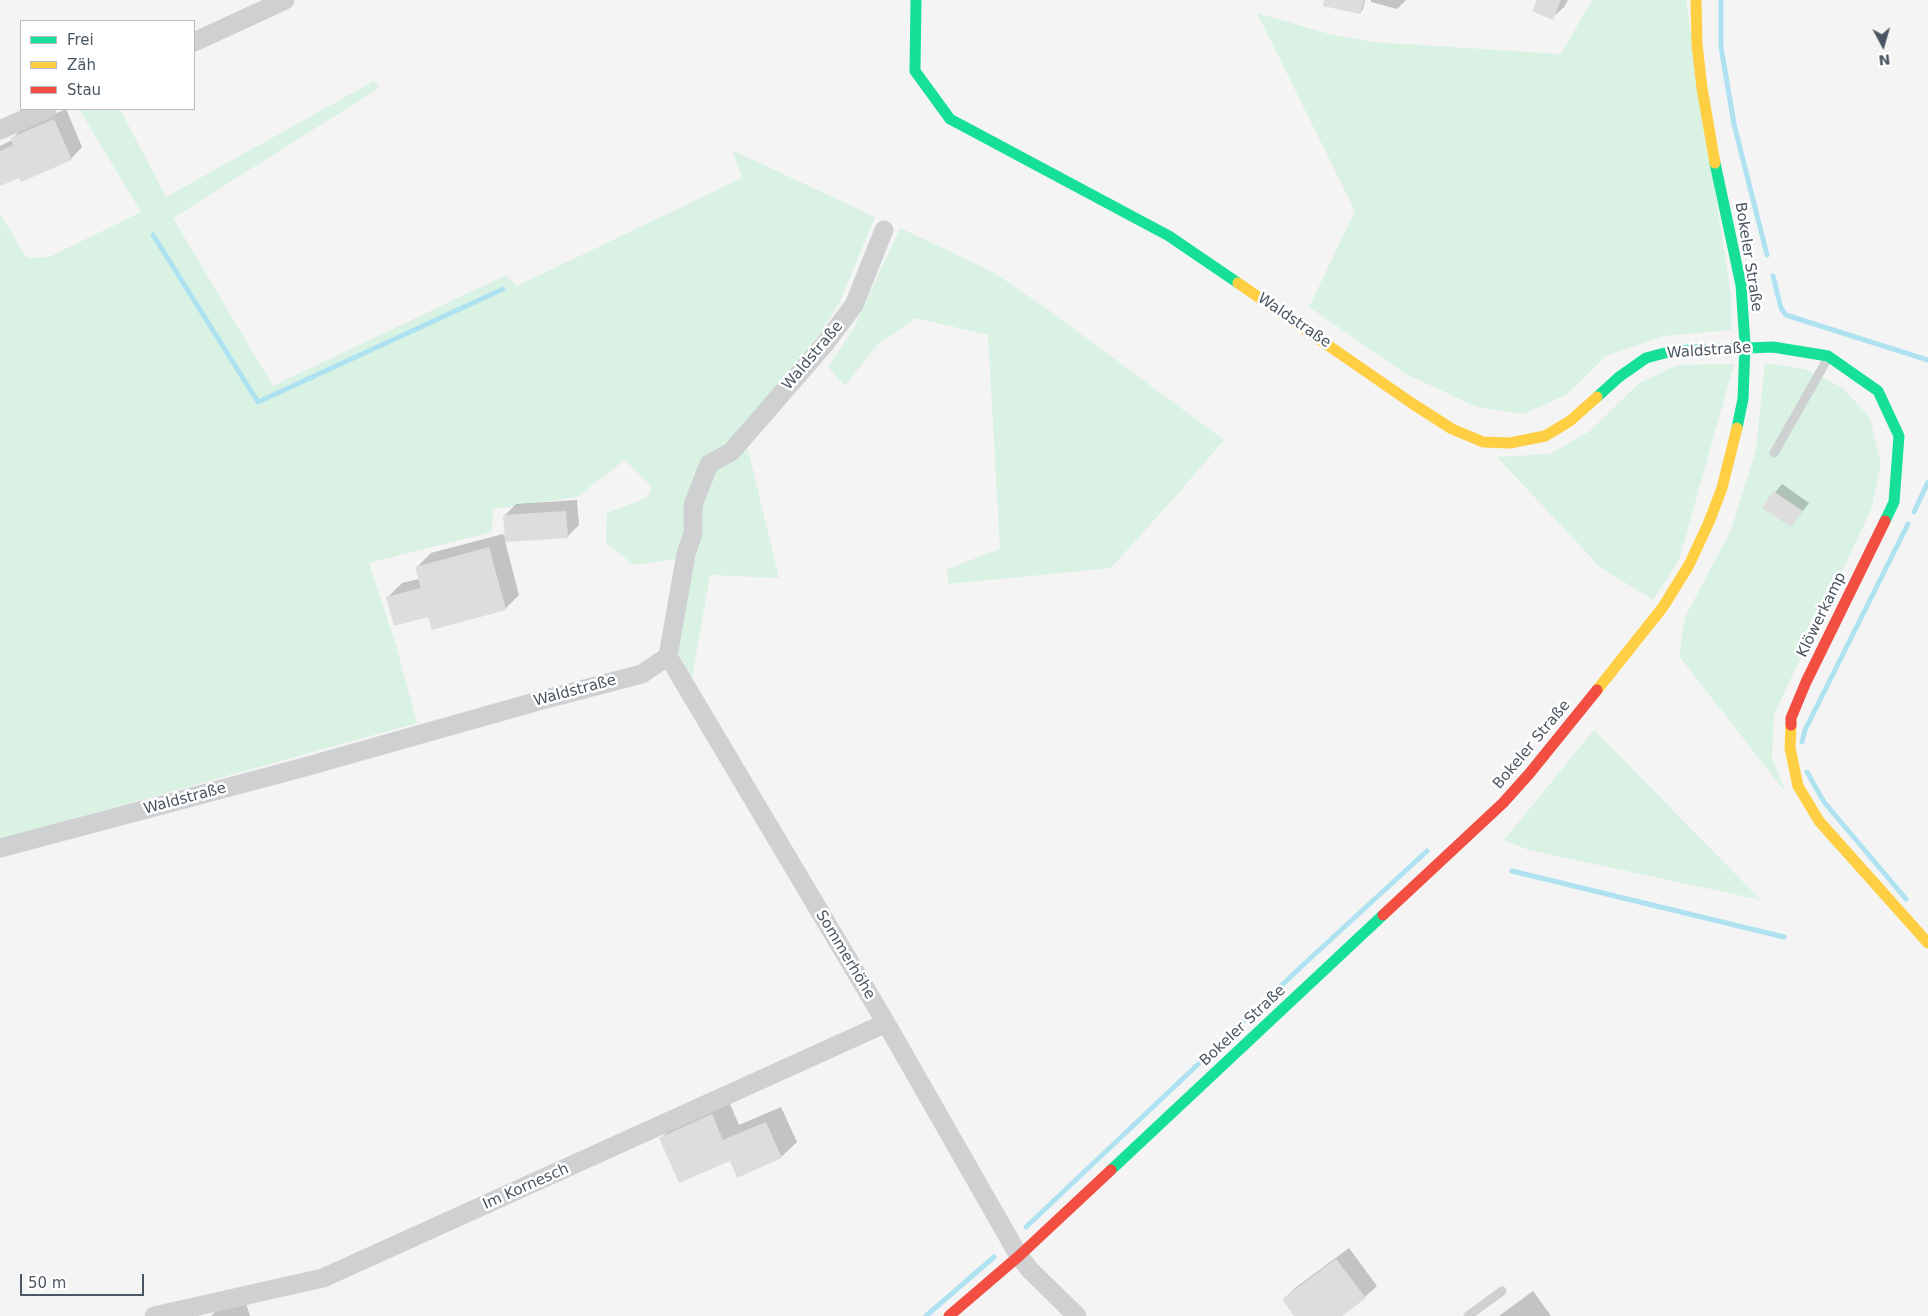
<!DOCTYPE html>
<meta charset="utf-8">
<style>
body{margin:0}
#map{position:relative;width:1928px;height:1316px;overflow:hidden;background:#f4f4f4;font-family:"DejaVu Sans",sans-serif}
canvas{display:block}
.legend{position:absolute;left:20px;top:20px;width:175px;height:90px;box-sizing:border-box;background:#fff;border:1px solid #b7bbc0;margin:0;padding:6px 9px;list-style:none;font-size:15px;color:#4a5661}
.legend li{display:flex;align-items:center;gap:10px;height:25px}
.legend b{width:25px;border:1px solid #b7bbc0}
.north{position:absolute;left:1858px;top:20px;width:50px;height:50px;-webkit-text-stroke:4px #fff;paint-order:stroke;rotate:174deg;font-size:14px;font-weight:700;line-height:20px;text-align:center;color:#4a5661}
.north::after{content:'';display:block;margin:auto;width:18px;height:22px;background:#4a5661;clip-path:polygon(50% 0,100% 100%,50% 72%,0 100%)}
.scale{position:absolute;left:20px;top:1274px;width:124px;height:22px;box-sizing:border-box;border:2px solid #4a5661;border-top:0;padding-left:6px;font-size:15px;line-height:18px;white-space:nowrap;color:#4a5661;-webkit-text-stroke:4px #fff;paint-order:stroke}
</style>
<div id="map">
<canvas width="1928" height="1316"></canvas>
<ul class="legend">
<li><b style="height:6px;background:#16e098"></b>Frei</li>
<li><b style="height:6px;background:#ffcf43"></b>Zäh</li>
<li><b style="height:6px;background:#f24e42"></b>Stau</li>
</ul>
<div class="north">N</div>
<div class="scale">50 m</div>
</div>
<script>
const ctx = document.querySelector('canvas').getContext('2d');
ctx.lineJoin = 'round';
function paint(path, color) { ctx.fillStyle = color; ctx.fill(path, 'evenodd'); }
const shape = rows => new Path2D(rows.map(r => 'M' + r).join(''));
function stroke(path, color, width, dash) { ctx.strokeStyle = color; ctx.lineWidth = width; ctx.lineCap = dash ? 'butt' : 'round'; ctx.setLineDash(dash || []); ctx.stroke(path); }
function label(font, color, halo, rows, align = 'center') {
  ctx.font = font + ' "DejaVu Sans",sans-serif'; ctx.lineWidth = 5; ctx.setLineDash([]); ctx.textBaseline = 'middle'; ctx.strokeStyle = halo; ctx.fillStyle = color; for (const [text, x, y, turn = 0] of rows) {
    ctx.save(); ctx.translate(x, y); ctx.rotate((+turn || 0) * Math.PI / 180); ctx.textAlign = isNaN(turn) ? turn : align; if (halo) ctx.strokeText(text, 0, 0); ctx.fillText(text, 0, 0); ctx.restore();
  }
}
paint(shape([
 [1592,0,1686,0,1731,296,1731,330,1664,336,1606,356,1566,395,1523,414,1477,407,1406,374,1309,307,1355,211,1257,13,1329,34,1373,42,1561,54],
 [374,81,379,88,173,218,273,386,506,275,517,286,742,178,732,150,875,217,839,304,805,356,727,444,687,531,677,559,634,565,606,543,607,513,648,497,652,487,625,460,577,497,493,509,492,532,369,563,395,642,417,723,0,839,0,214,27,258,49,257,141,212,79,109,120,109,166,197],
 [900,228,993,272,1050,311,1224,440,1175,497,1111,568,949,584,947,569,1000,549,988,335,916,318,877,345,845,386,828,367,855,326],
 [1765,363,1805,369,1843,388,1870,418,1881,463,1871,510,1774,714,1772,758,1786,793,1679,656,1685,617,1731,530,1756,450],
 [1734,364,1679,560,1653,600,1600,567,1497,457,1550,454,1590,431,1638,384,1677,365],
 [748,449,779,578,710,575,692,678,678,653,690,555,700,506,715,467],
 [1594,730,1761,900,1529,850,1504,840]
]), '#d9f2e3');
paint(shape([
 [1349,0,1365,0,1363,9,1360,13],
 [1371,0,1406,0,1397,9,1371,2],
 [1537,0,1568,0,1564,7,1552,18],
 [66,109,82,147,71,159,0,184,0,146,12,140,12,139,23,127],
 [1782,484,1809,503,1791,526,1764,507],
 [577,500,579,525,567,537,505,541,519,595,505,609,429,615,387,598,402,583,419,579,416,568,431,553,503,534,506,539,504,516,516,504],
 [728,1099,739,1125,781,1107,797,1142,781,1157,730,1159,661,1138,676,1123],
 [1349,1248,1377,1286,1365,1297,1340,1316,1296,1316,1283,1300,1295,1288],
 [1533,1291,1551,1316,1499,1316],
 [245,1300,250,1316,211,1316,220,1307]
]), '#0003');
stroke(shape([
 [1721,0,1721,47,1734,124,1767,255],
 [153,235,258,402,503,289],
 [1773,276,1781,308,1786,315,1928,360],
 [1914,512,1928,482],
 [1802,742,1805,730,1908,524],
 [1807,772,1824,802,1906,899],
 [1512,871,1784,937],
 [1026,1227,1303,965,1427,851],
 [926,1316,994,1257]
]), '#aee2f0', 5);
paint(shape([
 [1324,0,1364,0,1360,14,1323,6],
 [1537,0,1561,0,1553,20,1532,11],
 [54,119,72,160,21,182,19,178,0,186,0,151,13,145,10,138],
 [1773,491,1803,511,1791,527,1762,508],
 [566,511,568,538,505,542,503,515],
 [489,547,506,610,432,630,428,617,394,626,386,597,421,588,415,567],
 [712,1114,723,1140,766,1122,782,1158,737,1178,730,1161,679,1183,659,1138],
 [1336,1259,1366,1298,1342,1316,1294,1316,1282,1299]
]), '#ddddde');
stroke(shape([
 [1774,453,1828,358],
 [1468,1316,1502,1291]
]), '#ced0d2', 9);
stroke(shape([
 [194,42,285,0],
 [0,130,47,109],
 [668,656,886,1023,1019,1256,1030,1270,1077,1316],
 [0,848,301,768,542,700,642,674,668,656,686,554,693,533,693,505,709,464,731,452,824,345,854,305,884,230],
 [154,1316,323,1278,886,1023]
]), '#ced0d2', 19);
stroke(shape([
 [916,0,915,71,950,119,1169,236,1238,283],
 [1715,163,1741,285,1745,344,1743,399,1737,428],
 [1597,397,1619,377,1646,358,1672,351,1773,347,1828,356,1878,391,1899,436,1894,502,1885,521],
 [1111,1170,1383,915]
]), '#16e098', 11);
stroke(shape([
 [1696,0,1697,44,1702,88,1715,163],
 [1238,283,1413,404,1452,429,1483,442,1510,443,1545,436,1570,421,1597,397],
 [1597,690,1663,607,1689,565,1709,522,1722,488,1737,428],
 [1791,725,1790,748,1798,786,1819,821,1928,943]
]), '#ffcf43', 11);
stroke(shape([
 [1791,725,1791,718,1806,682,1885,521],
 [1383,915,1503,803,1529,774,1597,690],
 [949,1316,1019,1256,1111,1170]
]), '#f24e42', 11);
label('15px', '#4a5661', '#fff', [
 ["Bokeler Straße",1748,257,81],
 ["Waldstraße",1294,321,34],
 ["Waldstraße",1709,351,-4],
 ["Waldstraße",813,356,-50],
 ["Klöwerkamp",1822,615,-64],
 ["Waldstraße",575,691,-15],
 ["Bokeler Straße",1532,745,-50],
 ["Waldstraße",185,799,-15],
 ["Sommerhöhe",845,955,59],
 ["Bokeler Straße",1243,1026,-43],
 ["Im Kornesch",526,1187,-24]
]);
</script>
